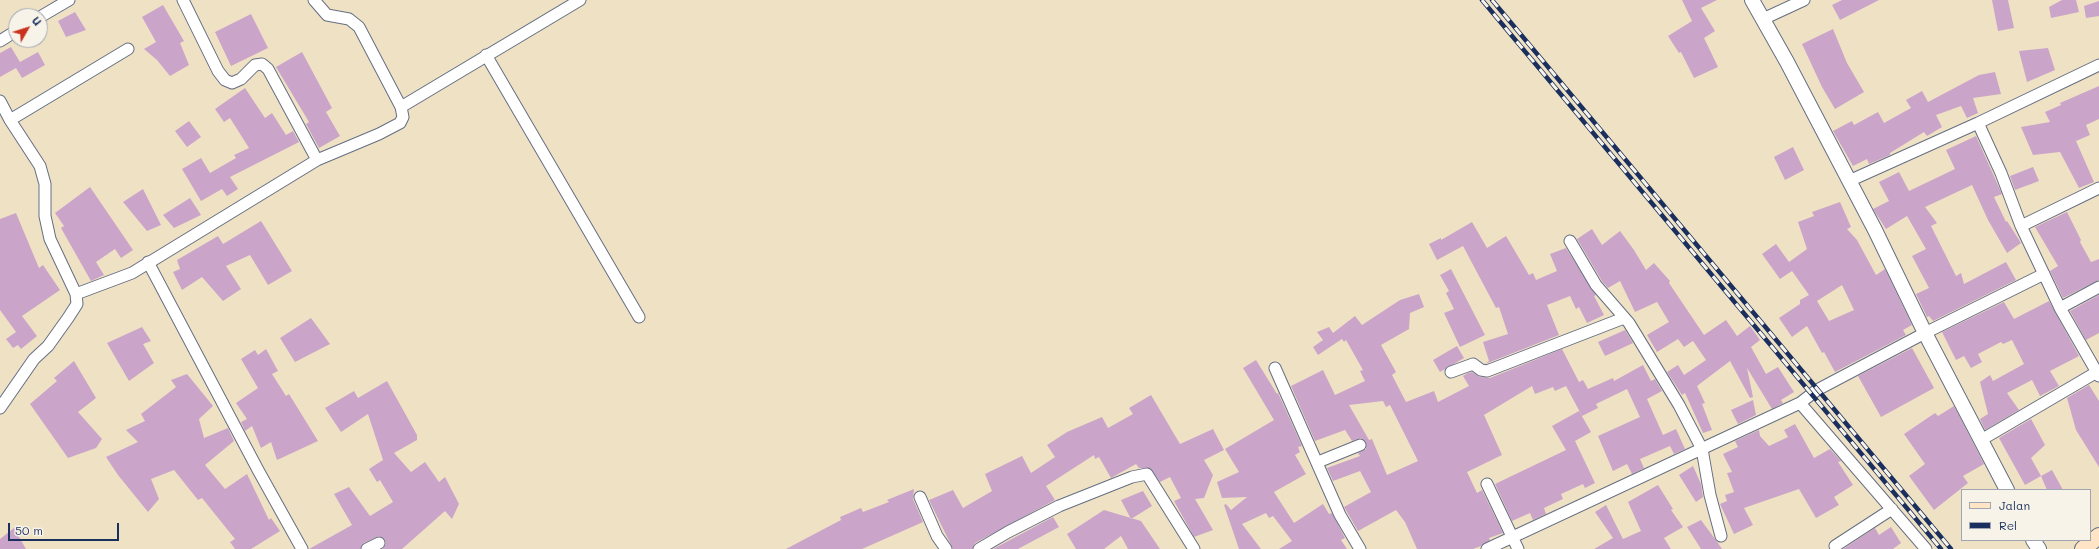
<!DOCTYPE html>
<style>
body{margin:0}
#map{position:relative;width:2099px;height:549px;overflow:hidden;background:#efe2c4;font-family:Mali,sans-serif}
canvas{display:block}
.legend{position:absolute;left:1961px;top:489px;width:130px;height:52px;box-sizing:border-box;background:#f7f3e8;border:1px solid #9fa5b1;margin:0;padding:5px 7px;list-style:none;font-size:12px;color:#1b2f5e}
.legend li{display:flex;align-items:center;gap:8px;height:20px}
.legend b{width:20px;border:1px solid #9fa5b1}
.north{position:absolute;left:8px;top:8px;width:40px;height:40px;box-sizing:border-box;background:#f7f3e8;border:1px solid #9fa5b1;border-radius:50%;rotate:51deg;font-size:11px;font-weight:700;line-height:16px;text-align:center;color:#1b2f5e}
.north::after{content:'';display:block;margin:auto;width:14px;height:18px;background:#c8321e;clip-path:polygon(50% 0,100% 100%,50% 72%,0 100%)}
.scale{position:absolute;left:8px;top:523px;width:111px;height:18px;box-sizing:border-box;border:2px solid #1b2f5e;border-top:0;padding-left:5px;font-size:12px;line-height:14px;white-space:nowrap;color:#1b2f5e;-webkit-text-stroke:3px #f7f3e8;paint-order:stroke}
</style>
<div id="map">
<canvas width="2099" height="549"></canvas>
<ul class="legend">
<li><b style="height:5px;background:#ffe4c6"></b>Jalan</li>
<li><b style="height:5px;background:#1b2f5e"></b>Rel</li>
</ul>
<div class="north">U</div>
<div class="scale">50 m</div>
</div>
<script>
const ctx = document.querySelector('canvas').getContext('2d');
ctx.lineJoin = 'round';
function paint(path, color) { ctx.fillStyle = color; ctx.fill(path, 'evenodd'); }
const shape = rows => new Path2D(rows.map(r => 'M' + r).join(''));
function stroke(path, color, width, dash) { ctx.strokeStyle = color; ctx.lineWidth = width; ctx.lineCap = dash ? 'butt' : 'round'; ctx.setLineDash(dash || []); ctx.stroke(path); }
paint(shape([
 [1682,0,1717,0,1701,8,1715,31,1704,38,1718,67,1694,78,1681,52,1679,53,1668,36,1692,21],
 [1842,0,1879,0,1840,20,1832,5],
 [1992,0,2008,0,2014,28,1998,31],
 [2062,0,2076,0,2079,12,2051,18,2049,7],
 [2099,1,2099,16,2086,18,2084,6],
 [163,5,184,41,180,43,189,65,170,76,157,60,144,49,156,42,142,17],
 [75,12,86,30,66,37,58,21],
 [251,14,268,48,231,66,215,32],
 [1833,29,1847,63,1864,92,1835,109,1822,87,1802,44],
 [11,47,20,62,38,52,45,65,22,78,16,68,0,77,0,53],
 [2048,48,2055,70,2027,82,2019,51],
 [302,52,332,108,326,112,340,136,319,148,306,124,309,122,276,67],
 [1995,72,2001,94,1973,98,1978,113,1967,118,1961,106,1936,115,1942,127,1927,136,1924,132,1890,153,1890,155,1869,164,1867,159,1853,166,1833,131,1852,121,1854,125,1878,112,1884,123,1911,108,1906,100,1922,91,1928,102,1979,75],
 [2099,86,2099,119,2086,125,2090,135,2076,141,2094,182,2079,188,2060,152,2033,155,2021,127,2050,122,2045,112,2061,105,2060,103],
 [245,88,265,118,272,113,286,135,293,131,299,142,230,177,238,189,227,196,222,189,201,201,182,169,201,158,210,173,236,158,234,155,249,148,230,118,224,122,215,109],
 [189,121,201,137,187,147,175,131],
 [1976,136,2002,194,1994,197,2006,222,2007,221,2021,243,2007,253,1988,220,1972,185,1925,207,1937,223,1931,226,1956,276,1961,273,1964,284,2006,262,2016,280,1933,321,1929,316,1927,317,1916,294,1929,288,1912,256,1926,249,1907,216,1886,229,1873,209,1889,201,1879,182,1899,172,1909,191,1955,169,1946,150],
 [1793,147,1804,170,1785,180,1774,157],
 [2033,167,2039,181,2015,190,2010,176],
 [90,187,133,250,121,258,115,249,96,262,104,275,91,281,61,228,64,226,55,213],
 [143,189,161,225,147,231,123,202],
 [190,198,201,215,174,228,163,215],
 [1840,202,1851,227,1847,229,1857,240,1876,275,1885,269,1912,325,1903,330,1906,335,1835,372,1824,352,1822,353,1807,326,1792,337,1779,318,1800,304,1800,300,1809,295,1792,271,1780,279,1762,254,1776,244,1789,262,1807,249,1798,222,1814,216,1812,212],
 [1842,285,1854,310,1829,321,1817,301],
 [2067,212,2081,240,2080,242,2091,262,2099,259,2099,280,2063,298,2050,271,2058,266,2035,227],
 [16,213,39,268,43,265,60,290,22,316,37,336,21,349,18,345,13,348,6,339,16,332,0,310,0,219],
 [261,221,292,271,268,285,250,255,226,266,241,289,223,301,202,277,182,290,173,272,180,269,177,260,218,236,223,244],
 [1472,222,1487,248,1506,236,1529,275,1533,273,1536,280,1557,271,1550,254,1566,248,1596,295,1594,296,1604,315,1587,323,1579,307,1576,309,1570,296,1547,305,1559,335,1485,364,1489,361,1483,342,1508,334,1499,307,1496,308,1463,246,1437,260,1429,244,1441,238,1441,240],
 [1592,229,1602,245,1620,231,1634,250,1646,270,1654,263,1670,281,1669,283,1704,335,1726,320,1737,336,1750,326,1760,340,1751,347,1766,374,1778,367,1794,392,1781,400,1783,403,1772,409,1747,368,1753,397,1750,398,1730,361,1697,386,1705,403,1702,404,1712,430,1703,433,1685,393,1682,395,1667,372,1678,365,1684,375,1706,360,1693,341,1684,347,1678,339,1657,352,1647,335,1669,322,1657,302,1635,312,1620,281,1608,288,1602,281,1577,239],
 [1451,269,1485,335,1460,347,1444,313,1454,309,1446,293,1449,291,1440,275],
 [1419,294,1424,307,1410,313,1409,329,1381,345,1396,372,1392,375,1406,402,1434,391,1438,402,1469,386,1463,376,1468,373,1472,372,1480,377,1490,378,1562,349,1579,382,1583,380,1588,389,1613,378,1614,381,1643,365,1651,381,1655,379,1662,391,1647,399,1663,435,1676,429,1685,449,1674,454,1670,446,1640,459,1644,468,1632,474,1627,464,1613,471,1598,436,1640,417,1627,389,1596,404,1598,408,1582,416,1566,386,1555,391,1553,387,1535,394,1532,386,1484,415,1502,455,1467,472,1477,493,1482,490,1503,533,1489,538,1490,540,1481,546,1473,549,1417,549,1405,522,1396,510,1358,531,1344,507,1371,492,1360,471,1333,481,1327,468,1360,456,1358,453,1366,449,1366,442,1361,438,1352,441,1345,430,1315,441,1291,386,1323,370,1335,395,1365,381,1360,371,1363,370,1346,340,1344,342,1342,339,1318,355,1313,347,1323,340,1317,332,1329,327,1333,333,1355,316,1362,325,1400,300],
 [1383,401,1386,407,1390,405,1418,461,1387,475,1372,439,1369,440,1349,405],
 [2099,295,2099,333,2086,340,2070,311],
 [2049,301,2079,356,2050,371,2059,386,2057,387,2040,396,2032,380,2007,393,2019,410,1985,430,1980,419,1988,414,1980,382,1990,375,1993,381,2024,364,2012,340,2003,344,2001,342,1978,354,1982,362,1971,368,1964,356,1956,360,1942,332,2004,302,2014,319],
 [311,318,330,344,295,362,280,338],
 [142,327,151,341,143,344,154,363,129,381,107,343],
 [1625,330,1633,343,1605,356,1598,342],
 [1457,346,1464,358,1440,372,1433,360],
 [1912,348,1934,388,1881,417,1858,376],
 [266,349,278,371,272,374,286,396,289,394,318,441,277,460,271,442,261,448,252,426,245,431,241,422,247,419,236,403,258,388,241,359,255,350,258,355],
 [1256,360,1277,394,1278,393,1302,446,1298,447,1300,452,1295,455,1306,474,1274,492,1294,523,1323,504,1329,514,1332,513,1345,538,1341,540,1347,549,1279,549,1292,541,1273,516,1269,518,1266,513,1242,524,1261,549,1239,549,1224,505,1226,504,1231,510,1247,497,1222,498,1217,482,1239,472,1225,449,1274,420,1243,368],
 [74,361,96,398,78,412,102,439,96,448,68,458,30,404,57,381,54,378],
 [187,374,213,406,199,419,204,438,228,428,234,441,205,465,225,489,247,474,269,520,271,518,280,531,251,549,235,549,230,542,235,539,202,498,198,500,174,470,151,479,159,499,148,512,118,475,106,457,138,442,126,430,145,421,141,414,176,387,171,380],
 [387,381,417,435,417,440,394,453,411,472,425,462,439,482,445,477,459,504,452,519,445,511,402,549,382,549,386,544,385,540,379,536,364,543,360,549,309,549,352,525,334,494,349,487,370,516,393,502,380,480,377,482,369,469,383,460,368,414,341,432,325,408,354,391,358,398],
 [2089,385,2099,401,2099,467,2076,430,2067,398],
 [1151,395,1180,444,1213,429,1224,450,1204,460,1213,475,1204,498,1195,499,1213,530,1194,537,1174,501,1181,498,1170,477,1160,482,1150,468,1139,468,1136,464,1111,478,1099,457,1095,459,1094,455,1046,486,1055,500,975,543,972,549,953,549,929,500,953,490,963,508,992,491,985,474,1022,456,1031,473,1055,457,1047,445,1067,432,1102,417,1108,428,1133,414,1129,408],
 [1753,400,1756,415,1738,424,1731,410],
 [1954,406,1984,464,1963,476,1968,483,1934,510,1909,476,1925,464,1904,434,1935,413,1938,416],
 [1579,411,1591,432,1575,441,1595,483,1585,488,1583,484,1561,494,1563,499,1544,508,1546,514,1533,520,1530,513,1512,521,1495,484,1566,450,1552,426],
 [2031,419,2045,445,2031,458,2041,476,2025,485,1999,438],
 [1795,424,1814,458,1830,449,1841,461,1838,462,1853,485,1834,497,1839,505,1816,518,1799,489,1744,508,1753,525,1734,534,1720,504,1727,501,1725,495,1734,492,1727,473,1732,472,1723,454,1738,447,1735,441,1759,430,1760,436,1769,446,1788,437,1784,430],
 [1693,466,1701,484,1703,497,1696,502,1679,475],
 [2052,470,2063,490,2047,490,2041,476],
 [1658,485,1673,509,1671,510,1683,527,1664,538,1671,549,1594,549,1613,538,1595,512,1606,505,1623,539,1641,531,1628,502],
 [914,489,913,499,923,522,862,549,786,549,841,520,840,517,861,508,863,512,889,502,887,500],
 [1143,491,1152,506,1131,519,1121,500],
 [1104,510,1141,521,1160,549,1128,549,1121,536,1104,549,1076,549,1067,534],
 [1053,517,1059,527,1018,549,993,549],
 [1701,520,1718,543,1722,549,1701,549,1687,527],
 [1891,527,1901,543,1893,549,1843,549,1875,528,1879,535],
 [14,528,26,549,0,549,0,539]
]), '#cba4c9');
const minor = shape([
 [183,0,218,71,225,80,232,83,241,79,255,65,262,64,268,69,317,160],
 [40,17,69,0],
 [1763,19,1804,0],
 [0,41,16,31],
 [486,55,639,317],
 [0,101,10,120,40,166,45,184,45,216,50,239,76,294,132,273,317,160,379,134,400,123,403,117,401,107,359,27,349,19,327,15,314,0],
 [401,107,580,0],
 [10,120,128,49],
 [1978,123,2001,173,2021,226],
 [1849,181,1978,123,2099,65],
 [2099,188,2021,226,2060,308,2099,376],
 [1570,241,1596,285,1629,323,1679,405,1702,449,1710,495,1721,536],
 [148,262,258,470,302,549],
 [2060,308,2099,287],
 [1275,368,1340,515,1360,549],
 [1451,372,1473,364,1481,370,1487,371,1624,318],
 [1800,403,1926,549],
 [0,408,34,359,48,346,68,318,77,304,76,294],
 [1981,440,2097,372],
 [1318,462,1360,445],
 [1487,484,1518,549],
 [920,497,937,536,946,549],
 [1835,546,1892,509],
 [367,549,379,543],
 [979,549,1008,532,1059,506,1132,477,1147,474,1194,549],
 [1487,549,1800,403,1817,390,1925,333,2044,274]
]);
const tertiary = shape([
 [1752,0,1787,62,1875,230,1925,333,2007,490],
 [2033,540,2039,549]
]);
const secondary = shape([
 [2083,549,2099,536]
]);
stroke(minor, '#656e82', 13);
stroke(tertiary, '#656e82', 16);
stroke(secondary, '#656e82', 18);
stroke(minor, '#fff', 11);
stroke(tertiary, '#fff', 14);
stroke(secondary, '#ffe4c6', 16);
const rail = shape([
 [1482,0,1941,549],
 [1492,0,1951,549]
]);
stroke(rail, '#1b2f5e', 4.5);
stroke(rail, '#f7f3e8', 3, [9]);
</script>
